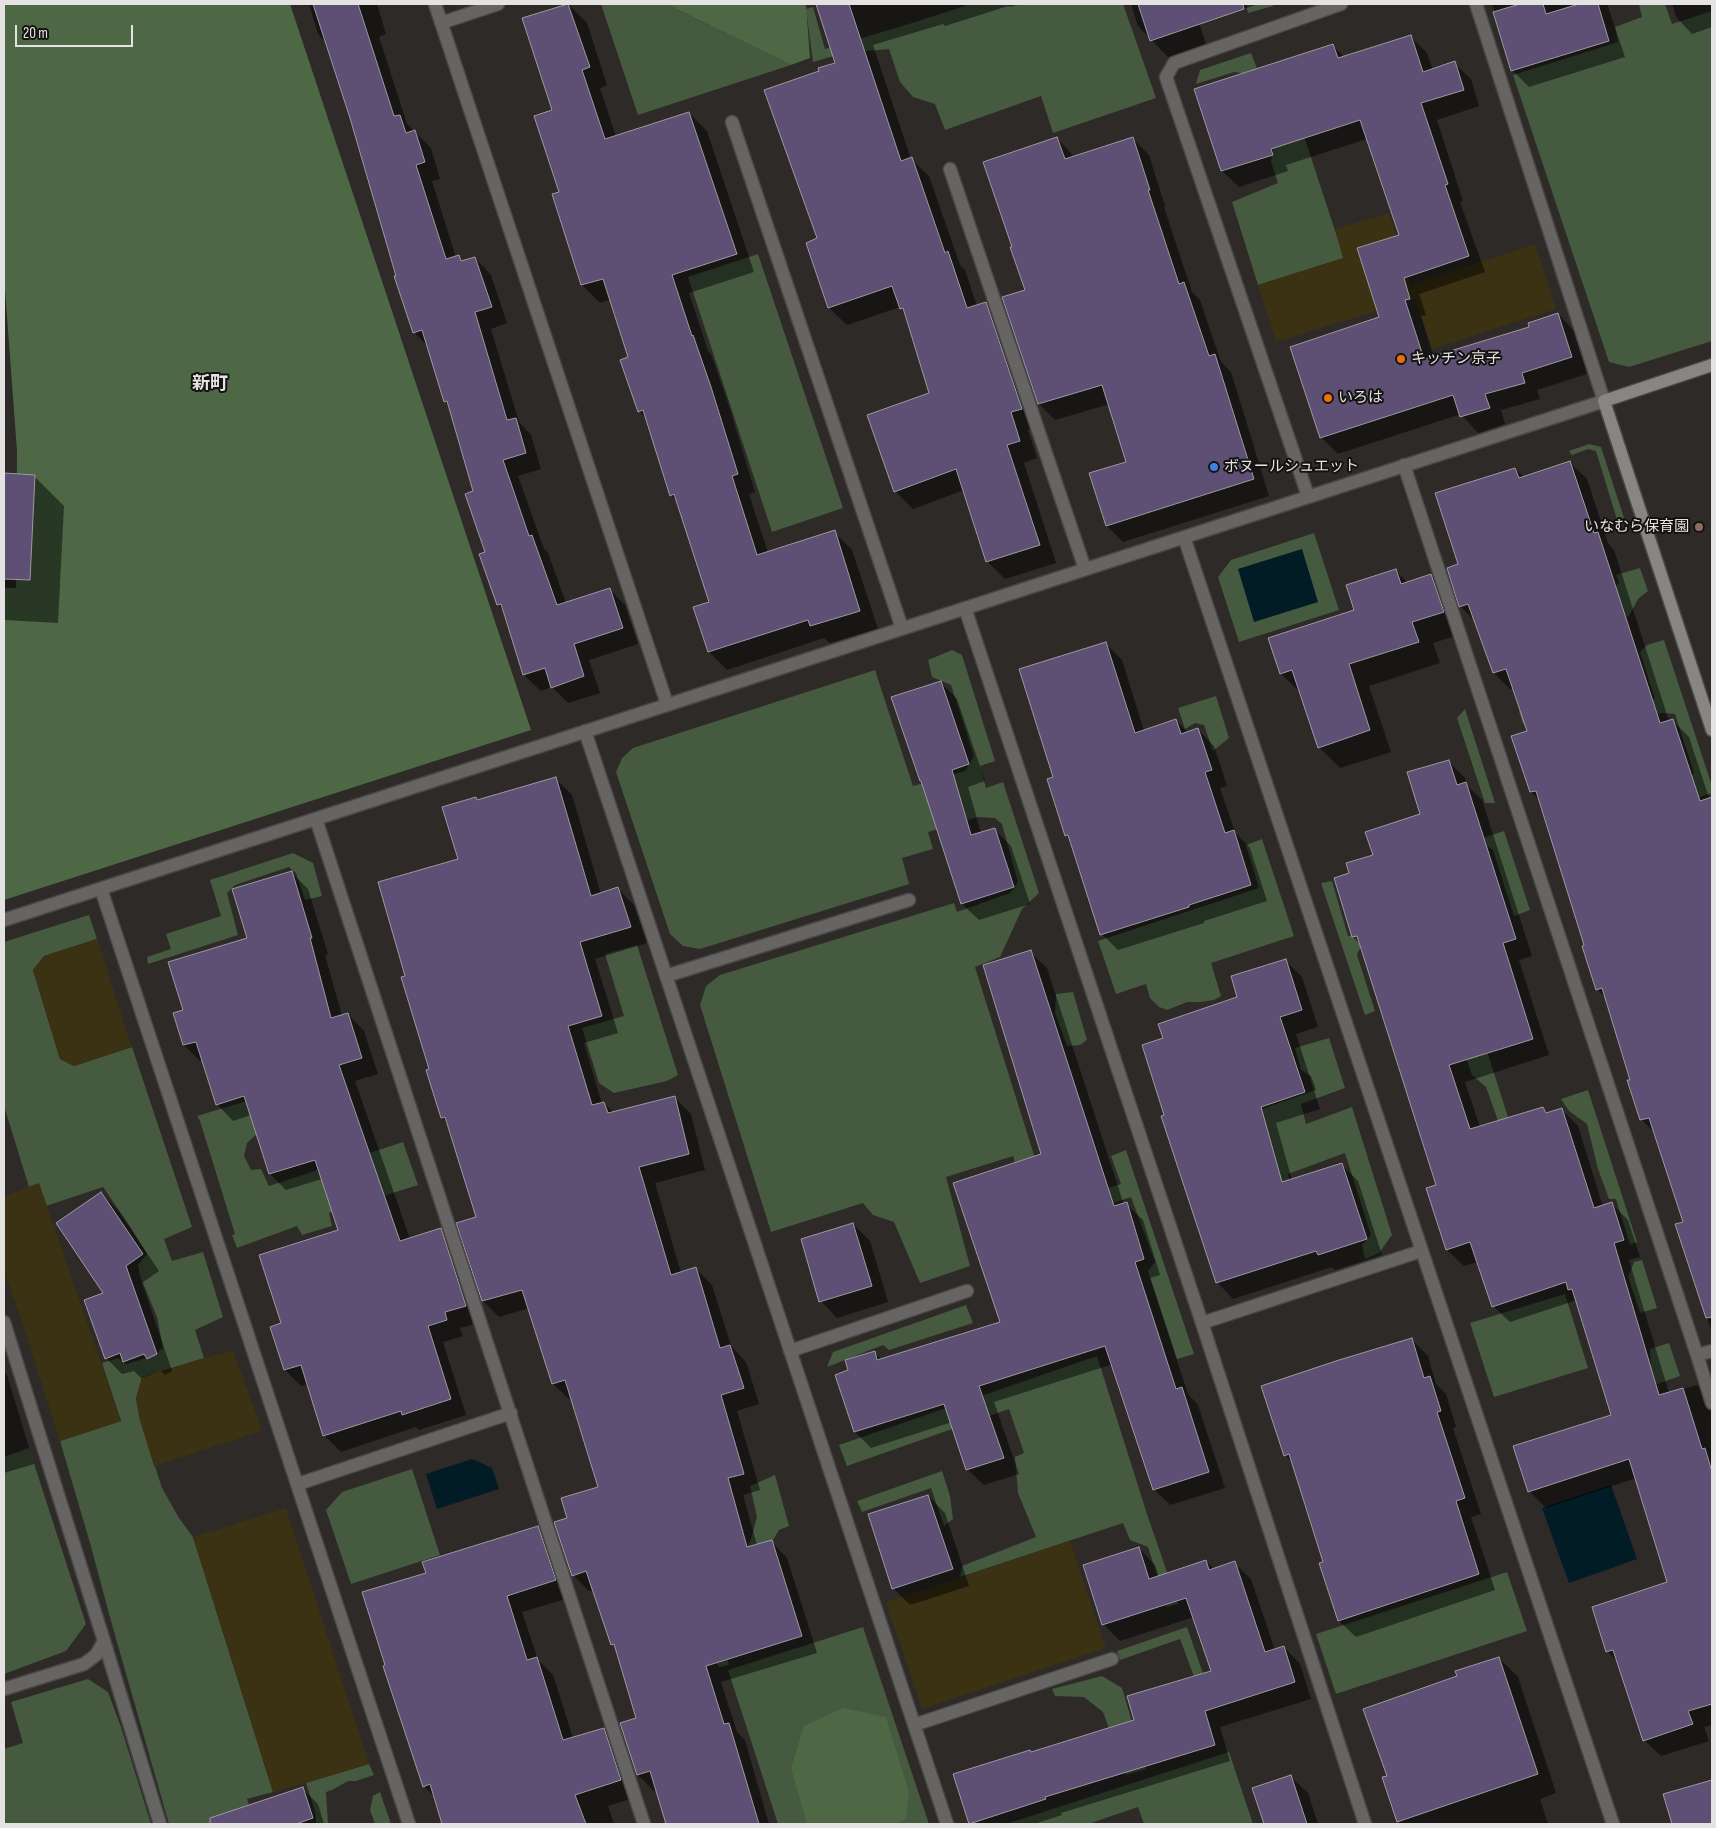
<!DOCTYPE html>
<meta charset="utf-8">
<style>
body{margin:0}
#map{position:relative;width:1716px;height:1828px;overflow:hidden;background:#2d2a28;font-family:"Sofia Sans Condensed",sans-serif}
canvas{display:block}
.frame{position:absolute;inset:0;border:5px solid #e4e3e1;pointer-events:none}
.scale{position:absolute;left:15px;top:25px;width:118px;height:22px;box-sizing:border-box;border:2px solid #e4e3e1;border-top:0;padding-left:6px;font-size:15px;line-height:18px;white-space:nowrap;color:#e4e3e1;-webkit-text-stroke:4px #141312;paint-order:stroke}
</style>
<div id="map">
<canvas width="1716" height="1828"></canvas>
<div class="frame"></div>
<div class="scale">20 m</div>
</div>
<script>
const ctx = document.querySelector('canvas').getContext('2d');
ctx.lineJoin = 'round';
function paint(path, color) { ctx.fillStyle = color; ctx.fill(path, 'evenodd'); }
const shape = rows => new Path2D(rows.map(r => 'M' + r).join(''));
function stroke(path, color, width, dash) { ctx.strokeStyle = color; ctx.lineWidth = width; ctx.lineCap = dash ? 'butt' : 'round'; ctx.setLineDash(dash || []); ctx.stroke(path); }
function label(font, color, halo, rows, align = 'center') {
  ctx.font = font + ' "Sofia Sans Condensed","Noto Sans JP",sans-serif'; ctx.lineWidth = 4; ctx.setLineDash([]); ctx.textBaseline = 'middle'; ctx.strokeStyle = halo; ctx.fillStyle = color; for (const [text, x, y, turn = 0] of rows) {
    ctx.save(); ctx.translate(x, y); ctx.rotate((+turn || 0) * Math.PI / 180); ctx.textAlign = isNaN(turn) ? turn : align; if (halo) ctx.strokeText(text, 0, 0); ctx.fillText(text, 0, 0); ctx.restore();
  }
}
paint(shape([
 [601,4,666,4,791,65,638,115],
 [971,4,1123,4,1156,98,1053,133,1041,96,945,130,935,104,913,97,900,82,889,49,868,51,854,50,813,62,806,9,813,7,825,49,909,24],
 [1246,4,1273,4,1273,6,1248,13],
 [1639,4,1665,4,1672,24,1712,11,1712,341,1629,367,1609,362,1513,75,1618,42,1615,27,1642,17],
 [1251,53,1262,82,1284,75,1344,258,1258,285,1232,202,1278,183,1271,162,1274,143,1247,74,1234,72,1196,84,1200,70],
 [758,254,843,508,772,532,688,277],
 [1589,444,1601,447,1624,518,1617,520,1596,451,1588,449,1572,455,1569,451],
 [1528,507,1586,690,1596,689,1605,693,1616,690,1620,702,1628,707,1655,699,1640,652,1647,645,1664,640,1712,786,1712,793,1635,817,1630,826,1642,867,1654,869,1712,851,1712,872,1661,888,1656,896,1671,944,1661,949,1641,884,1632,884,1624,880,1609,834,1606,811,1629,798,1688,779,1694,773,1675,714,1662,713,1630,721,1622,727,1605,733,1597,706,1587,701,1523,724,1519,711,1566,696,1570,691,1536,584,1528,587,1516,547,1522,544,1514,512],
 [1314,533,1339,610,1239,642,1218,577,1231,560],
 [1640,568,1648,591,1638,599,1629,616,1602,623,1612,592,1619,582,1616,575],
 [952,650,962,655,995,761,980,766,986,788,1003,782,1039,893,1022,909,1000,957,975,967,1050,1206,1121,1184,1111,1156,1126,1150,1194,1354,1177,1359,1148,1271,1155,1262,1131,1197,1057,1222,1044,1257,1013,1156,946,1177,970,1266,920,1283,894,1222,873,1215,863,1203,771,1232,700,1005,706,986,720,975,954,903,957,912,1010,893,1018,882,1002,824,995,818,978,817,928,832,933,849,902,858,909,884,700,949,683,946,670,934,616,772,622,758,633,748,875,670,913,786,965,771,974,756,951,685,932,677,928,660],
 [1216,696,1229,738,1213,751,1204,725,1195,723,1185,729,1178,708],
 [1465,709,1495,803,1485,803,1457,718],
 [1504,831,1530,910,1514,916,1493,850,1487,846,1449,858,1445,850],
 [1262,839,1294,936,1211,963,1221,996,1214,1000,1201,1002,1187,1002,1167,1010,1159,1007,1150,998,1146,984,1116,994,1098,941,1259,888,1246,845],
 [293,853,313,863,322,896,305,900,296,873,289,867,235,885,227,893,238,935,148,964,147,957,171,949,166,934,221,916,210,880],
 [1429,869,1543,1227,1501,1134,1497,1118,1486,1087,1472,1075,1461,1043,1416,933,1360,948,1357,955,1375,1011,1365,1015,1321,883,1332,881,1348,936,1360,935],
 [89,915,97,939,44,956,33,970,60,1059,74,1066,132,1047,192,1227,164,1239,172,1261,203,1252,223,1317,195,1330,204,1358,142,1377,136,1399,140,1420,162,1488,179,1518,193,1537,273,1792,247,1799,255,1824,169,1824,111,1621,90,1543,60,1441,121,1421,102,1363,118,1358,126,1364,153,1356,163,1348,157,1317,140,1276,138,1265,147,1254,131,1228,103,1187,46,1206,39,1184,29,1187,4,1106,4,942],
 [637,945,678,1075,667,1081,614,1093,599,1083,582,1028,624,1016,605,954],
 [1073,992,1087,1040,1080,1045,1067,1046,1055,1013,1056,994],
 [1329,1038,1345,1088,1301,1104,1306,1124,1352,1107,1392,1235,1379,1253,1365,1259,1362,1245,1371,1235,1345,1153,1288,1174,1303,1231,1232,1177,1248,1064,1262,1109,1316,1090,1311,1076,1301,1070,1295,1048],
 [1588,1090,1637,1242,1630,1245,1616,1199,1609,1199,1598,1169,1587,1124,1569,1111,1561,1099],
 [250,1100,259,1132,247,1143,244,1156,251,1170,261,1169,269,1186,403,1142,418,1185,329,1213,332,1226,302,1235,297,1226,237,1248,232,1235,235,1234,200,1121,197,1116],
 [1642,1260,1657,1308,1640,1313,1628,1277,1634,1262],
 [1565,1294,1588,1368,1494,1397,1470,1323],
 [966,1305,973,1323,889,1350,883,1345,827,1367,833,1352],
 [1669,1343,1680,1376,1640,1390,1635,1371,1651,1368,1650,1349],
 [1097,1356,1147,1514,1178,1604,1167,1607,1148,1547,1130,1540,1123,1523,960,1577,962,1566,1036,1537,1018,1493,1015,1457,1024,1453,1009,1409,847,1466,839,1445],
 [29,1448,86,1624,66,1651,4,1674,4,1457],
 [412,1469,440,1555,351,1584,326,1510,342,1492],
 [942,1471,950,1496,953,1519,944,1526,931,1488,862,1512,857,1501],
 [775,1475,789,1526,779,1530,773,1540,780,1569,752,1580,730,1577,707,1585,729,1665,719,1667,703,1641,675,1648,668,1632,690,1623,696,1615,684,1569,745,1551,751,1539,757,1517,750,1486],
 [1507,1572,1527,1631,1336,1694,1316,1634],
 [863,1627,929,1824,778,1824,728,1670],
 [1187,1627,1209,1691,1200,1693,1180,1639,1120,1660,1117,1651],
 [1102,1676,1122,1688,1146,1769,1126,1775,1103,1712,1084,1697,1055,1696,1052,1689],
 [88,1679,108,1692,121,1727,151,1824,4,1824,4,1749,23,1743,11,1702],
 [1229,1752,1253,1824,1144,1824,1138,1807,1088,1824,1006,1824],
 [369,1764,374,1775,356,1781,348,1781,332,1790,326,1792,328,1824,316,1824,316,1815,306,1783],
 [380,1792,391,1824,375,1824,370,1810,373,1796]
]), '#455a3f');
paint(shape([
 [4,4,290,4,531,730,4,900,4,588,16,588,17,451,4,276],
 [666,4,806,4,810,58,791,65],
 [843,1708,886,1717,909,1793,906,1819,895,1824,809,1824,807,1823,791,1768,804,1726]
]), '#4e6846');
paint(shape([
 [1389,213,1411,284,1535,244,1556,309,1432,349,1415,299,1276,342,1258,285,1343,258,1335,229],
 [1391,238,1410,298,1377,309],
 [97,939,132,1047,74,1066,60,1059,33,970,44,956],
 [39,1183,121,1421,60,1441,21,1319,4,1272,4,1196],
 [233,1350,262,1431,154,1466,140,1420,136,1398,142,1377],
 [286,1508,369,1764,273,1792,193,1537],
 [1070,1541,1106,1648,922,1709,886,1602]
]), '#3a3212');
paint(shape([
 [1302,549,1318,602,1254,622,1238,569],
 [472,1459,492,1468,499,1489,437,1509,426,1474],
 [1611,1485,1637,1559,1569,1583,1542,1508]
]), '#011c24');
paint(shape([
 [309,4,377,4,386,34,379,37,407,124,431,148,440,179,432,181,456,258,459,257,464,262,475,258,491,275,507,323,491,329,519,422,531,435,541,469,518,476,544,549,548,553,566,603,609,589,625,605,638,644,589,660,600,693,568,703,552,687,541,691,524,675,504,610,498,605,475,492,450,406,445,401,428,347,414,332,351,118,326,42,318,34],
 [817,4,1021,4,1010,7,1008,6,945,26,943,24,873,45,911,159,929,176,960,265,965,270,977,306,986,304,1004,321,1039,426,1028,430,1037,458,1024,463,1056,563,1005,579,987,561,964,490,913,509,895,491,931,394,906,313,900,307,847,325,829,308,807,243,819,239,821,72,836,64],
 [1131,4,1259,4,1199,23,1206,44,1168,57,1138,26],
 [1492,4,1607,4,1625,57,1529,87,1512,70],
 [1672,4,1712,4,1712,27,1692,34,1676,17],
 [569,5,587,23,607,85,600,88,616,137,689,113,707,131,754,272,689,293,708,351,711,354,729,406,755,492,749,494,768,553,834,532,852,550,878,629,830,643,824,638,727,670,709,652,710,603,678,502,671,495,648,420,639,411,630,358,611,299,600,303,582,285,560,193,553,111,524,19],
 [1411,37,1427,53,1433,70,1454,63,1471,79,1479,106,1437,120,1463,201,1460,202,1485,272,1419,294,1426,315,1421,316,1434,358,1530,328,1558,314,1574,331,1587,374,1537,390,1540,399,1501,410,1505,424,1478,433,1461,414,1338,454,1321,437,1381,318,1400,236,1367,139,1286,165,1288,171,1239,187,1222,171,1196,90,1333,46,1345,58],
 [1057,138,1074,157,1133,139,1149,155,1165,206,1164,207,1192,292,1200,300,1221,362,1231,372,1269,496,1123,542,1107,526,1128,463,1110,404,1055,420,1039,404,1026,291],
 [1570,463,1587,479,1608,543,1614,550,1669,721,1672,720,1689,737,1710,801,1712,803,1712,1333,1677,1225,1684,1222,1656,1134,1642,1120,1629,1081,1632,1080,1607,999,1597,989,1586,945,1540,801,1531,792,1529,732,1514,688,1510,689,1494,673,1476,622,1460,606,1460,565,1515,469,1524,477],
 [4,474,34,476,64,506,58,623,4,620],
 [1396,571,1408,583,1431,575,1452,597,1465,633,1433,643,1440,663,1369,686,1391,752,1340,768,1319,747,1302,694,1281,674,1270,638,1355,611],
 [1106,644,1122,660,1144,731,1176,720,1188,733,1198,730,1214,746,1227,786,1220,788,1235,832,1250,848,1267,901,1204,921,1204,923,1118,950,1102,934,1071,840,1066,835,1055,778],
 [940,682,957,699,985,781,968,787,981,833,994,829,1011,846,1030,904,979,920,962,904,923,783],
 [1448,761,1465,778,1467,785,1482,800,1532,956,1519,960,1549,1055,1465,1082,1480,1127,1543,1108,1548,1113,1561,1109,1578,1126,1603,1207,1612,1204,1628,1220,1640,1257,1629,1260,1669,1393,1697,1385,1712,1400,1712,1725,1704,1727,1709,1741,1661,1756,1644,1740,1618,1662,1607,1651,1669,1583,1636,1478,1546,1508,1529,1491,1612,1416,1577,1300,1510,1322,1493,1306,1478,1262,1464,1266,1447,1250,1428,1189,1438,1186,1360,944,1353,937,1351,874,1421,815],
 [555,778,572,795,601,894,618,889,634,905,647,943,595,959,618,1033,584,1043,602,1104,604,1103,614,1113,674,1097,691,1114,705,1170,655,1183,681,1273,695,1268,712,1285,731,1346,746,1362,759,1404,737,1411,760,1490,743,1495,757,1545,771,1541,787,1558,817,1653,721,1682,737,1732,745,1740,769,1824,674,1824,670,1811,657,1790,654,1791,638,1775,637,1719,616,1647,612,1644,593,1590,589,1591,573,1575,569,1518,600,1487,572,1399,570,1400,553,1384,529,1308,499,1317,483,1301,477,1217,449,1124,442,1117,406,977,459,860,476,798,479,801],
 [292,873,308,889,328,954,325,955,342,1016,348,1014,364,1031,378,1074,355,1081,410,1239,441,1229,457,1246,482,1322,460,1328,463,1336,443,1342,466,1415,419,1430,416,1427,341,1452,324,1435,308,1384,301,1386,285,1370,271,1328,283,1324,340,1231,322,1179,286,1190,270,1174,251,1115,233,1121,217,1104,203,1060,200,1061,184,1045,175,1013,185,1011,248,939],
 [1030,952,1047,968,1124,1205,1126,1204,1143,1220,1160,1275,1150,1278,1188,1394,1198,1405,1225,1488,1170,1505,1154,1489,1113,1364,994,1402,1019,1474,984,1485,967,1469,952,1422,871,1448,855,1432,837,1376,850,1371,874,1352,882,1360,1001,1323,1043,1155],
 [1285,960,1302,977,1318,1027,1296,1034,1320,1109,1276,1123,1292,1180,1341,1164,1358,1181,1382,1255,1335,1270,1332,1267,1233,1299,1217,1282,1166,1116,1165,1039,1239,998],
 [101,1193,118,1210,159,1271,142,1283,172,1371,165,1375,161,1371,141,1378,134,1371,122,1374,106,1358],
 [853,1224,870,1241,888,1302,837,1318,821,1301],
 [1412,1340,1428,1356,1436,1384,1446,1394,1456,1427,1453,1428,1481,1514,1471,1517,1495,1590,1356,1637,1339,1621,1321,1564,1325,1562,1293,1463,1285,1455],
 [4,1372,7,1375,34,1464,4,1473],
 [928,1496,945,1513,969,1586,910,1605,893,1588],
 [538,1528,555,1544,572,1597,522,1612,538,1660,553,1675,573,1738,604,1729,620,1746,637,1797,608,1806,614,1824,444,1824,435,1798,424,1786,428,1574],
 [1139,1548,1155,1565,1159,1577,1206,1561,1214,1569,1234,1563,1251,1579,1275,1650,1284,1647,1300,1664,1311,1699,1220,1727,1230,1761,1061,1813,1062,1815,1034,1824,971,1824,1031,1753,1136,1721,1212,1672,1194,1617,1120,1641,1103,1624],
 [1499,1658,1518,1677,1556,1793,1540,1799,1548,1824,1400,1824,1398,1821,1388,1777,1459,1677],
 [1291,1777,1308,1793,1318,1824,1265,1824,1253,1789],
 [1711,1781,1712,1783,1712,1824,1673,1824,1664,1795],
 [303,1789,318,1804,324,1824,261,1824,254,1805]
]), '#0007');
const building = shape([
 [313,4,358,4,394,116,400,115,406,133,415,130,425,162,416,165,446,259,459,255,461,261,475,257,492,307,475,312,507,420,516,418,526,453,503,460,529,536,532,535,557,605,610,588,623,628,574,644,584,676,551,688,545,668,523,675,501,604,497,605,479,554,485,552,465,494,473,491,447,401,444,402,422,330,413,333,394,276,396,276,350,118,313,4],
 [568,4,590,67,582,70,605,139,689,112,737,254,672,275,692,336,693,335,711,387,738,474,732,476,757,555,835,530,860,611,810,626,808,620,708,652,693,607,709,602,674,494,670,496,643,410,638,412,620,360,628,357,603,279,581,285,552,194,559,192,534,116,552,110,522,18,568,4],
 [816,4,849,4,901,161,912,157,945,253,948,251,967,308,986,302,1022,409,1011,412,1020,441,1007,445,1040,545,986,562,956,469,894,492,867,415,929,393,903,308,900,309,892,286,828,308,806,243,817,238,764,90,819,71,818,68,835,63,816,4],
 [1138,4,1243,4,1244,9,1150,41,1138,4],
 [1520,4,1543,4,1546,14,1579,4,1598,4,1609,41,1511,71,1493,12,1520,4],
 [1411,35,1423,72,1455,61,1464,90,1421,103,1448,184,1445,185,1469,256,1404,278,1410,299,1405,300,1424,359,1529,327,1528,323,1558,313,1572,357,1522,373,1525,383,1485,394,1490,408,1460,417,1453,395,1320,438,1290,347,1379,317,1357,248,1399,235,1360,120,1271,149,1273,155,1221,171,1194,89,1333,44,1338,58,1411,35],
 [1057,137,1065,159,1133,137,1150,190,1148,190,1179,284,1184,282,1209,356,1215,354,1254,479,1106,526,1089,473,1126,462,1102,385,1038,404,1002,297,1025,290,1010,247,1012,247,983,162,1057,137],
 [1570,461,1594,533,1598,532,1660,723,1673,719,1700,801,1712,797,1712,1317,1706,1318,1675,1224,1683,1222,1649,1118,1640,1120,1627,1080,1630,1080,1602,988,1596,990,1582,946,1584,945,1536,791,1530,792,1511,736,1527,731,1506,669,1493,673,1468,604,1459,607,1447,568,1458,564,1435,493,1515,468,1519,478,1570,461],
 [4,473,35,475,30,580,4,579,4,473],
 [1396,569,1401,584,1431,574,1444,612,1412,622,1419,642,1349,664,1370,730,1318,748,1292,670,1280,674,1268,638,1354,610,1346,585,1396,569],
 [1106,642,1135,733,1176,719,1181,734,1198,728,1212,770,1205,772,1225,833,1234,830,1251,885,1189,905,1189,907,1100,935,1068,835,1065,836,1047,779,1053,777,1019,669,1106,642],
 [941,681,969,764,952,770,971,835,995,828,1014,887,961,904,921,781,920,781,891,697,941,681],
 [1449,760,1457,785,1466,782,1516,939,1503,943,1533,1039,1449,1065,1470,1129,1543,1107,1546,1113,1562,1108,1594,1208,1612,1202,1624,1240,1614,1243,1659,1395,1683,1388,1702,1449,1705,1448,1712,1472,1712,1704,1688,1711,1693,1724,1643,1741,1613,1650,1606,1652,1592,1607,1667,1582,1629,1459,1528,1492,1513,1446,1611,1415,1572,1289,1568,1290,1566,1282,1492,1307,1470,1242,1446,1250,1426,1188,1436,1185,1357,936,1352,937,1334,878,1349,873,1346,863,1373,855,1365,832,1420,814,1407,772,1449,760],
 [556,777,591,896,618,887,631,927,580,942,602,1016,568,1026,592,1105,604,1102,608,1113,675,1096,689,1154,639,1167,671,1275,696,1267,720,1348,730,1345,744,1388,721,1395,744,1474,728,1478,747,1547,772,1540,802,1636,706,1666,724,1724,729,1723,759,1824,666,1824,650,1771,637,1775,620,1723,636,1718,614,1644,611,1645,586,1571,572,1576,554,1522,567,1518,561,1498,598,1487,565,1380,552,1384,522,1290,482,1301,456,1223,476,1217,445,1117,441,1118,426,1070,429,1069,401,977,405,976,378,882,458,859,442,807,476,797,477,800,556,777],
 [292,871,312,938,310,938,331,1018,348,1013,362,1058,339,1065,400,1241,441,1228,466,1306,445,1312,447,1320,428,1326,451,1399,402,1415,401,1411,323,1436,301,1365,284,1370,270,1327,281,1323,259,1255,338,1230,315,1160,269,1174,244,1096,216,1105,196,1042,183,1045,173,1013,183,1010,168,962,247,938,232,889,292,871],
 [1031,950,1114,1206,1127,1202,1144,1259,1135,1262,1176,1389,1182,1387,1209,1472,1153,1490,1105,1346,979,1386,1004,1458,966,1470,944,1404,854,1432,835,1375,848,1370,845,1360,875,1351,877,1360,1000,1322,953,1183,1041,1154,983,965,1031,950],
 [1286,959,1302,1010,1280,1017,1305,1092,1261,1107,1282,1182,1342,1163,1367,1239,1318,1255,1316,1251,1216,1283,1161,1116,1164,1115,1142,1045,1163,1038,1158,1024,1237,997,1231,976,1286,959],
 [101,1192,143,1254,126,1266,157,1354,147,1359,144,1354,123,1362,120,1353,105,1359,84,1300,103,1293,56,1223,101,1192],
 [853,1223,872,1286,819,1302,801,1239,853,1223],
 [1412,1338,1424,1378,1430,1376,1441,1411,1437,1412,1465,1498,1456,1501,1479,1574,1338,1621,1319,1563,1323,1562,1289,1454,1284,1456,1261,1386,1339,1360,1412,1338],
 [928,1495,953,1569,892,1589,868,1514,928,1495],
 [538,1526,556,1580,507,1596,527,1660,537,1657,563,1740,604,1728,621,1780,575,1795,586,1824,442,1824,430,1784,423,1787,383,1666,385,1665,362,1592,426,1573,422,1562,538,1526],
 [1139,1547,1149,1579,1206,1560,1209,1570,1235,1561,1265,1652,1284,1646,1295,1682,1205,1711,1215,1745,1045,1797,1046,1799,969,1824,953,1774,1030,1750,1031,1752,1134,1720,1127,1696,1211,1671,1186,1598,1102,1625,1083,1565,1139,1547],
 [1499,1657,1538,1774,1397,1822,1382,1777,1387,1776,1363,1709,1457,1676,1455,1671,1499,1657],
 [1291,1775,1307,1824,1264,1824,1252,1788,1291,1775],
 [1712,1780,1712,1824,1672,1824,1663,1794,1712,1780],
 [303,1787,313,1818,296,1824,210,1824,210,1818,303,1787]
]);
paint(building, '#5e4f74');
stroke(building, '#9c9b9e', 1);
const lane = shape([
 [104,1641,160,1824]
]);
const street = shape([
 [435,4,667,704],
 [441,23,498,4],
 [732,122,902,628],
 [950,169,1085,569],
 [1404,465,1697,1355,1712,1351],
 [1308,496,1166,77,1174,63,1341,4],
 [1184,537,1613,1824],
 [965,608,1202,1323,1365,1824],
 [585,731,947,1824],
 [316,819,644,1824],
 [101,889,409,1824],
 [4,920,1604,401,1476,4],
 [666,976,909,900],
 [4,1322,104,1641,96,1655,84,1664,4,1689],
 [1202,1323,1421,1251],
 [790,1351,967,1291],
 [1697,1355,1712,1403],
 [298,1484,511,1413],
 [914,1725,1112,1659]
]);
const secondary = shape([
 [1712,365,1604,401,1712,730]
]);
stroke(lane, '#4a4846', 15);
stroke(street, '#4a4846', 15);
stroke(secondary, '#4a4846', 15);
stroke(lane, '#676564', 12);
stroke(street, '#676564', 12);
stroke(secondary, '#888585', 12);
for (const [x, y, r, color] of [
 [1401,359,5,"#e8710a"],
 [1328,398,5,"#e8710a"],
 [1214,467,5,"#3f7fe0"],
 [1699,527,5,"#8d6e63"]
]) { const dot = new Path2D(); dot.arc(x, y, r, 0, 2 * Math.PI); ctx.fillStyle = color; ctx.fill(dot); stroke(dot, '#141312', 2); }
label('15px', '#e4e3e1', '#141312', [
 ["キッチン京子",1411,359],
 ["いろは",1338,398],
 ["ボヌールシュエット",1224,467],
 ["いなむら保育園",1689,527,"right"]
], 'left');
label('bold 18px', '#e4e3e1', '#141312', [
 ["新町",210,384]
]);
</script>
